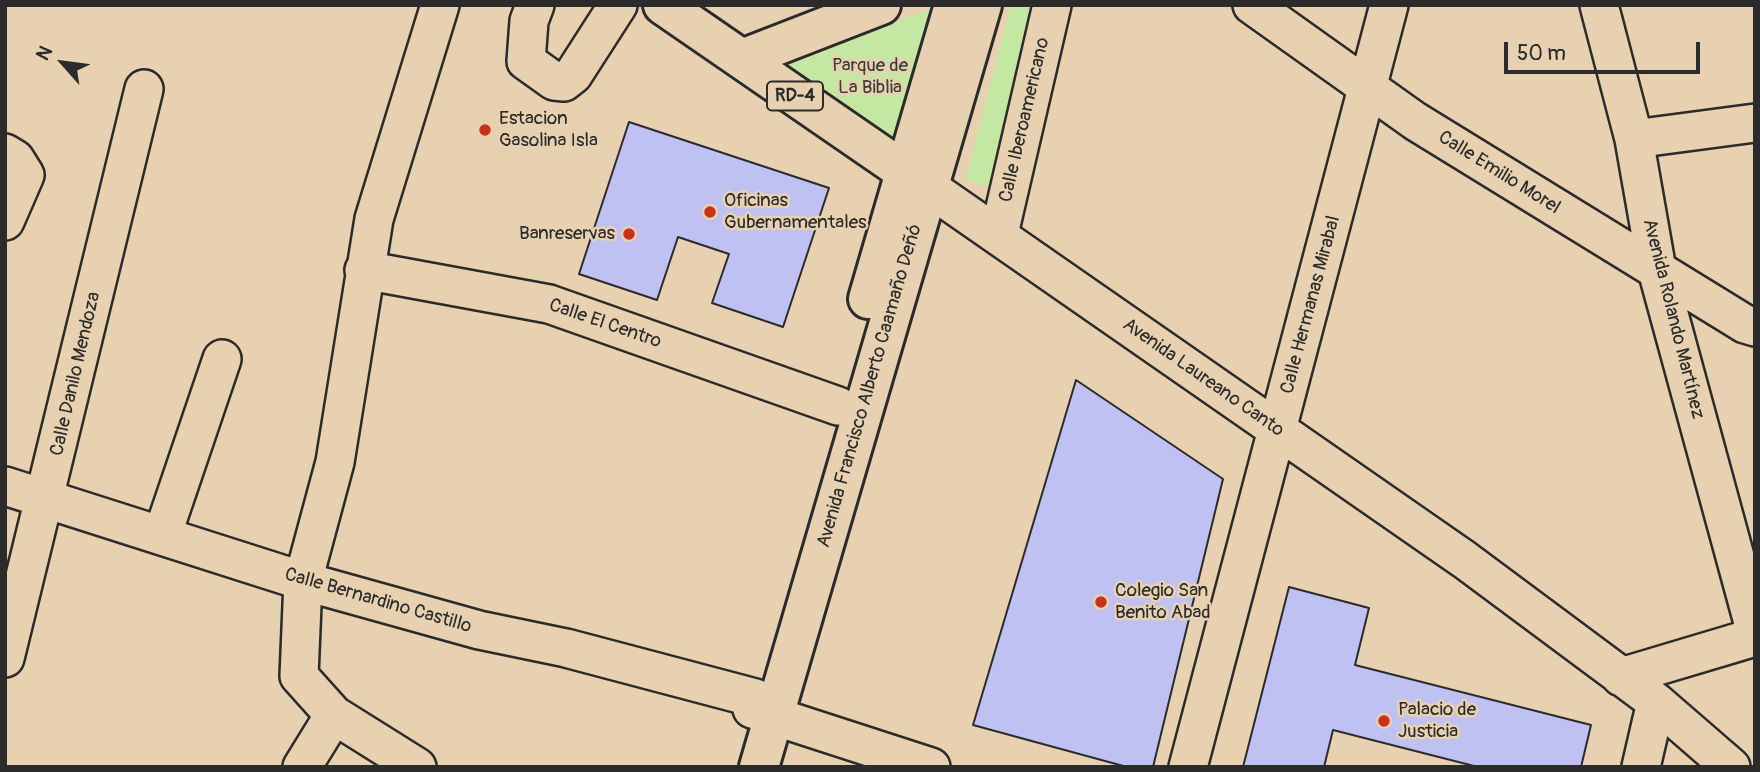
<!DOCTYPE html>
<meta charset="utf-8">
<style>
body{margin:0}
#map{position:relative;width:1760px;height:772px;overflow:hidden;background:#e7d1b0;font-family:Pangolin,sans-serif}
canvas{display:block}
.frame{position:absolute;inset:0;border:7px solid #2b2b2b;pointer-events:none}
.north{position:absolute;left:28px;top:28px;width:70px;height:70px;-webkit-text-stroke:5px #e7d1b0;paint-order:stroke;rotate:298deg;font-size:19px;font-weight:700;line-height:28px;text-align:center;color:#2b2b2b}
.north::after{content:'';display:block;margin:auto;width:24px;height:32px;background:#2b2b2b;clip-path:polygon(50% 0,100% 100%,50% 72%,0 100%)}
.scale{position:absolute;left:1504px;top:42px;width:196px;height:32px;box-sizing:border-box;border:4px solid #2b2b2b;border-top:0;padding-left:9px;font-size:21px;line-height:24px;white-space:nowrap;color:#2b2b2b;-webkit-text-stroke:5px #e7d1b0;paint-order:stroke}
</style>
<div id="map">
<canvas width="1760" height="772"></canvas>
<div class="frame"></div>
<div class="north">N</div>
<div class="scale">50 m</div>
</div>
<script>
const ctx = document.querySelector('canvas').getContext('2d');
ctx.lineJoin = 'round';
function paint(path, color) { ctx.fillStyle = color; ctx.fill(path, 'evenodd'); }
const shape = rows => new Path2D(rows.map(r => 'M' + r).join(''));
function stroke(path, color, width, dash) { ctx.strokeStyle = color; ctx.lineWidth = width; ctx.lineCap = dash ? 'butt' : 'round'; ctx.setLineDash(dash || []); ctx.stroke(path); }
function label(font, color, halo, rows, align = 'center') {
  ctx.font = font + ' Pangolin,sans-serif'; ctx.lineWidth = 5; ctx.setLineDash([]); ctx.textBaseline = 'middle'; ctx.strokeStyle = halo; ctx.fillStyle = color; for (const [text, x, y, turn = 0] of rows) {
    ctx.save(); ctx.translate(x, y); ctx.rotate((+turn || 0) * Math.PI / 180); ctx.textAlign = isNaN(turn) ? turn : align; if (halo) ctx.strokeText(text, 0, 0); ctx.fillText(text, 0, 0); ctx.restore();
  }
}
paint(shape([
 [1011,5,1036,5,994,189,966,179],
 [935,7,891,144,784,67]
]), '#c4e8a2');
const building = shape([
 [629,122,829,188,783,327,712,303,729,254,678,237,657,300,579,274,629,122],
 [1076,380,1223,479,1153,767,1127,767,973,725,1076,380],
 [1289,587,1369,608,1355,665,1591,725,1581,767,1478,767,1333,730,1324,767,1243,767,1289,587]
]);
paint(building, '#bfc1f3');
stroke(building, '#2b2b2b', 2);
const minor = shape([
 [535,5,529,21,526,61,554,81,564,82,573,75,618,5],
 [1252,5,1415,121,1745,324,1755,327],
 [1599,5,1634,139,1657,270,1755,630],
 [1634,139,1755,123],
 [5,153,15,159,25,175,5,221],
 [928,187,1465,560,1656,702,1731,767],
 [999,234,1052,5],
 [364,270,549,304,838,406],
 [5,486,303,581,479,630,566,648,755,698],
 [162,536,222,359],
 [5,658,144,89],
 [1621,677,1755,637],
 [752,709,931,767],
 [302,767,334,715],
 [417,767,334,715,299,676,303,581,335,462,374,219,440,5],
 [1188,767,1389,5],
 [1641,767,1656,702]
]);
const major = shape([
 [663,5,923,184],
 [742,59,881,5],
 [868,299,954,5],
 [759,767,982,5]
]);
stroke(minor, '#2b2b2b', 42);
stroke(major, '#2b2b2b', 44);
stroke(minor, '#e7d1b0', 37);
stroke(major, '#e7d1b0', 38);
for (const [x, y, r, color] of [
 [485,130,7,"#c8321e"],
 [710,212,7,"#c8321e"],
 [629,234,7,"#c8321e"],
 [1101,602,7,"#c8321e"],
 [1384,721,7,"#c8321e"]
]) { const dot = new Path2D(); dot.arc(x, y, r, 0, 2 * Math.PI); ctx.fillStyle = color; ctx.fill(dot); stroke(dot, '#e7d1b0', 2.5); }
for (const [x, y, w] of [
 [795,96,56]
]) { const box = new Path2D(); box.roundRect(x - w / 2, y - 14.5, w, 29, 5); ctx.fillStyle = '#e7d1b0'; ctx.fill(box); stroke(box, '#2b2b2b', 2); }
label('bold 18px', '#2b2b2b', null, [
 ["RD-4",795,96]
]);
label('19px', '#3a3e37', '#e7d1b0', [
 ["Parque de",870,66],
 ["La Biblia",870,88]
]);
label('19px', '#2b2b2b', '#e7d1b0', [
 ["Estacion",499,119],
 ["Gasolina Isla",499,141],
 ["Oficinas",724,201],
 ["Gubernamentales",724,223],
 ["Banreservas",615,234,"right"],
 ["Colegio San",1115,591],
 ["Benito Abad",1115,613],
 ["Palacio de",1398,710],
 ["Justicia",1398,732]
], 'left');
label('19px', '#2b2b2b', '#e7d1b0', [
 ["Calle Iberoamericano",1025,120,-77],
 ["Calle Emilio Morel",1499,173,32],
 ["Calle Hermanas Mirabal",1311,305,-75],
 ["Avenida Rolando Martínez",1673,319,76],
 ["Calle El Centro",605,324,19],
 ["Calle Danilo Mendoza",76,374,-77],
 ["Avenida Laureano Canto",1203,378,35],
 ["Avenida Francisco Alberto Caamaño Deñó",870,386,-74],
 ["Calle Bernardino Castillo",378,601,16]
]);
</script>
